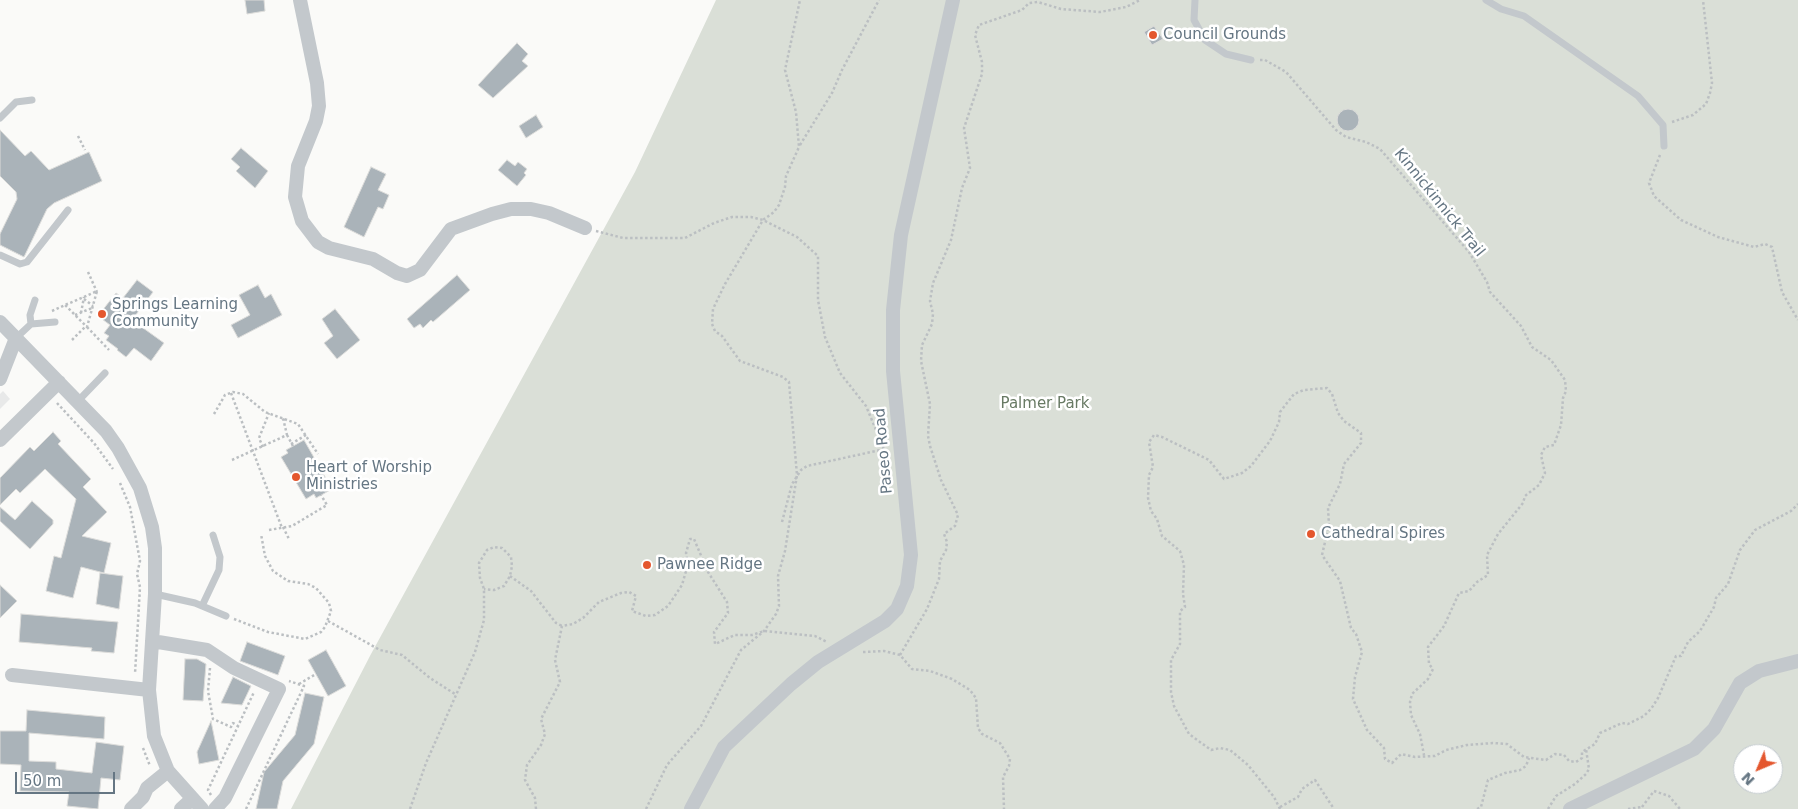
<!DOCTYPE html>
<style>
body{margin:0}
#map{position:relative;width:1798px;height:809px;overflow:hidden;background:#fafaf8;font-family:"DejaVu Sans",sans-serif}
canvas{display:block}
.north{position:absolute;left:1733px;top:744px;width:50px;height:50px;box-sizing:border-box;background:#fff;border:1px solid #c1c8cd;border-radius:50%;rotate:225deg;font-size:14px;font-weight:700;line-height:20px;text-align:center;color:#657683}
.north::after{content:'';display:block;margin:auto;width:18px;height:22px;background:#e4572e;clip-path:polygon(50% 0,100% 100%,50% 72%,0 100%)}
.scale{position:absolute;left:15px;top:772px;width:100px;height:22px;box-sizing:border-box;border:2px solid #657683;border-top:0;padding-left:6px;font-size:15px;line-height:18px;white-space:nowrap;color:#657683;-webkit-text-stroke:4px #fff;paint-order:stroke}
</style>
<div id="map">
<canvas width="1798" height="809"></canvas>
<div class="north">N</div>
<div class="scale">50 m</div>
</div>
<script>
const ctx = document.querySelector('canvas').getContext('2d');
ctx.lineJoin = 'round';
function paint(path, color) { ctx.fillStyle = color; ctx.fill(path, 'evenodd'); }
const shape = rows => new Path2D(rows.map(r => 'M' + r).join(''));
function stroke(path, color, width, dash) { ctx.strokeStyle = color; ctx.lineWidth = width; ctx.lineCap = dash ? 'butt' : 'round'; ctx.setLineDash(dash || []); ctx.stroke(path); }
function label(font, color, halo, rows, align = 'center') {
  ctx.font = font + ' "DejaVu Sans",sans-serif'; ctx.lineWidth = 5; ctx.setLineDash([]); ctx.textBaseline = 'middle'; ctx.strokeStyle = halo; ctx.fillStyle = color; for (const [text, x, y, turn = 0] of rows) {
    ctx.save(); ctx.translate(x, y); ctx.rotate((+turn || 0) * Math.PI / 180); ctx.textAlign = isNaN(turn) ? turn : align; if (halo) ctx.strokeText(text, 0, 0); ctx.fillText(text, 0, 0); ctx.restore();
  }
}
paint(shape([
 [3,391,10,399,0,409,0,394]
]), '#e8e9e9');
paint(shape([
 [716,0,1798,0,1798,809,291,809,371,654,635,172],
 [1743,754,1773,754,1773,784,1743,784]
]), '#dadfd7');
const building = shape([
 [245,0,264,0,265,11,247,14,245,0],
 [1154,26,1163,39,1152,45,1144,32,1154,26],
 [517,43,528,54,522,61,528,66,493,98,478,85,517,43],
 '1337 120a11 11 0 1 1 22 0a11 11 0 1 1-22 0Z',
 [536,115,543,127,526,138,519,126,536,115],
 [0,130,25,156,31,151,49,170,89,152,102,181,54,203,47,209,24,257,0,245,0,234,17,199,16,192,0,176,0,130],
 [241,148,268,171,255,188,236,171,240,167,231,159,241,148],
 [507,160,515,166,518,162,527,169,524,173,526,175,517,186,498,170,507,160],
 [371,167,386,174,378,190,389,195,383,209,378,207,364,237,344,227,371,167],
 [457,275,470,290,433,322,431,320,423,328,420,324,414,328,407,319,457,275],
 [137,280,153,292,132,320,164,343,151,361,134,348,126,357,117,350,118,349,106,340,109,336,104,333,110,325,98,316,116,293,123,298,137,280],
 [258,285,265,298,271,294,282,315,238,338,231,325,250,315,239,295,258,285],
 [335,309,360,340,337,359,324,343,333,336,322,319,335,309],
 [53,432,61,441,58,444,91,479,83,487,107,512,82,536,111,543,104,573,81,567,73,598,46,591,54,556,61,558,76,499,45,469,20,493,16,489,0,505,0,478,30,447,34,451,53,432],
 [304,440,332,489,316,498,314,494,306,499,281,457,288,453,286,450,304,440],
 [32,501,53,520,53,524,30,549,0,521,0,507,15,520,32,501],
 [100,573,123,576,119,609,96,604,100,573],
 [0,585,17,601,0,618,0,585],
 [21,614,118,622,114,653,91,651,92,648,19,642,21,614],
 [247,642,285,656,278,675,240,661,247,642],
 [326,650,346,686,328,696,308,660,326,650],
 [185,659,197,659,206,664,203,701,183,700,185,659],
 [233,677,251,686,242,705,221,703,233,677],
 [305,693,324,697,314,744,283,781,277,809,256,809,264,772,295,735,305,693],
 [27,710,105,717,104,739,29,733,29,761,56,762,56,769,92,773,96,742,124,746,120,780,101,778,98,809,67,806,69,792,20,791,21,765,0,764,0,731,26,731,27,710],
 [211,721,219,760,199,764,197,752,211,721]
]);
paint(building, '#aab3b9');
stroke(building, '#dcdcda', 1);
stroke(shape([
 [1260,60,1265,60,1286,72,1336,130,1346,137,1366,142,1380,149,1469,252,1487,282,1490,292,1521,326,1532,347,1551,360,1565,380,1566,391,1563,398,1561,425,1554,445,1545,447,1541,455,1545,473,1539,485,1525,496,1523,503,1498,534,1487,555,1488,575,1477,582,1469,591,1459,593,1444,626,1428,647,1429,664,1433,669,1428,679,1412,694,1410,702,1411,715,1420,734,1424,755],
 [1672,122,1693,115,1706,104,1710,93,1712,83,1703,0],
 [78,136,85,150],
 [800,145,832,93,842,70,879,0],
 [1660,155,1649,183,1654,196,1681,220,1718,237,1754,247,1765,244,1772,247,1782,292,1798,320],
 [596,231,623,238,685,238,714,223,732,217,751,217,763,220,797,237,818,256,818,300,825,337,840,373,866,406,884,449],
 [88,272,97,292],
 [84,299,93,306],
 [52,311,65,305,84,297,97,291,87,327,65,305],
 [81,313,84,297],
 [75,315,92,308],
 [87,327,109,350],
 [72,340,86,326],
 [231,393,282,528],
 [57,403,94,443,113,469],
 [214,414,225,395,233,392,243,394,265,412,298,424,318,454],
 [287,435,293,446],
 [291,444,306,435],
 [263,447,259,438,269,413],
 [232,460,287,435,283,418],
 [120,483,130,507,140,561,137,574,140,587,135,674],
 [782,522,792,484,801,470,807,466,885,449],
 [283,527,289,539],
 [269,530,292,526,327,505,321,495],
 [510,576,531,591,556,623,562,626],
 [234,619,268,632,305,639,321,632,325,627,331,611,329,603,316,588,308,584,288,581,273,571,265,556,261,534],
 [328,621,380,650,402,655,430,678,455,694],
 [863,652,884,651,900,655,912,669,930,671,952,679,970,690,976,698,978,728,982,734,1000,743,1010,759,1009,766,1003,777,1004,809],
 [900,655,927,609,939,579,940,561,946,550,947,542,944,534,955,526,958,515,941,480,930,446,928,436,930,404,921,361,922,345,932,324,933,314,930,301,933,283,951,240,962,188,970,168,964,128,982,74,982,62,975,35,979,25,1022,10,1029,3,1038,2,1061,9,1100,12,1126,7,1140,0],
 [210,668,208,691,213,719,231,727,233,723,238,726],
 [299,684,316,674],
 [143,748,150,766],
 [211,795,208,790,254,692],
 [1280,807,1298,797,1302,789,1315,780,1334,809],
 [1642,807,1654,791,1669,796,1680,809],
 [246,809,304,686,289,681],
 [410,809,426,763,475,652,484,620,484,589,480,578,479,563,487,550,494,547,502,548,511,557,512,566,510,576,504,586,494,590,484,589],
 [536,809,535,798,525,780,527,765,541,745,545,734,541,719,560,682,555,660,562,626,573,624,583,618,599,602,621,593,629,592,636,596,632,611,646,616,655,615,668,606,682,585,688,564,686,553,690,539,694,539,708,572,727,602,728,613,714,632,715,644,735,635,752,635,764,631,815,636,827,642],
 [646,809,667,765,701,726,741,650,764,631,776,614,779,606,778,576,785,551,797,475,789,382,783,377,740,361,722,336,715,331,712,324,713,309,725,284,763,220,774,212,779,205,785,187,786,176,799,147,796,112,785,70,800,0],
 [1280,809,1274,797,1248,765,1230,750,1220,748,1211,750,1189,734,1174,706,1171,692,1171,660,1180,644,1180,611,1185,607,1183,594,1184,565,1180,551,1162,536,1157,519,1151,511,1148,498,1149,475,1153,467,1149,442,1154,435,1162,437,1209,460,1224,479,1242,473,1251,466,1270,441,1279,422,1280,412,1294,394,1304,390,1327,388,1332,394,1338,413,1344,421,1361,433,1361,443,1344,464,1340,484,1328,508,1329,525,1322,555,1340,581,1351,628,1356,634,1362,652,1355,677,1353,699,1367,730,1384,748,1385,759,1392,763,1401,754,1415,757,1435,756,1446,750,1467,745,1493,743,1507,744,1524,757,1546,760,1555,754,1564,755,1569,761,1576,762,1582,758,1582,752,1595,744,1600,733,1622,723,1628,724,1644,716,1651,709,1658,698,1676,656,1681,656,1688,642,1700,631,1714,607,1716,598,1728,584,1740,550,1755,530,1791,511,1798,504],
 [1477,809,1481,807,1488,780,1505,773,1520,770,1526,766,1529,758],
 [1548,809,1556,796,1575,784,1586,774,1589,769,1586,749],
 [1628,809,1642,807]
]), '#bbbfc2', 2.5, [2.5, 2.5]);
stroke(shape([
 [1195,0,1194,20,1205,40,1226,54,1251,60],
 [1486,0,1501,9,1524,16,1638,96,1663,125,1664,146],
 [0,118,16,102,32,100],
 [0,255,20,264,27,262,68,210],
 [31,324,30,315,35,300],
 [16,338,31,324,55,322],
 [78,401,105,373],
 [155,594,195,603,226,616],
 [202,606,219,570,220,557,213,535]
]), '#c3c8cc', 7);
stroke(shape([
 [300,0,317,83,319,106,316,121,298,166,295,197,302,221,318,242,329,248,373,259,397,273,407,276,420,270,451,229,492,214,511,209,531,209,549,213,585,228],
 [0,322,106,431,118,448,140,488,152,527,155,548,155,594,149,690,154,736,168,771,202,809],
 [0,379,16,338],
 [0,440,59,382],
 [152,641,207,650,234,668,279,689,225,798,215,809],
 [12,675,149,690],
 [131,809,143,797,147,788,168,771],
 [181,809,192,799],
 [691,809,724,747,791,684,818,662,885,621,897,609,907,586,911,555,893,371,893,310,901,235,953,0],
 [1570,809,1694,749,1714,729,1740,683,1759,671,1798,661]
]), '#c3c8cc', 14);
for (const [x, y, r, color] of [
 [1153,35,5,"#e4572e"],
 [102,314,5,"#e4572e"],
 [296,477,5,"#e4572e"],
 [1311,534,5,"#e4572e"],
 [647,565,5,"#e4572e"]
]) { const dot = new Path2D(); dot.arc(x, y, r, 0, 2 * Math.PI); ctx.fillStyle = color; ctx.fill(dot); stroke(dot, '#fff', 2); }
label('15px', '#657683', '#fff', [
 ["Council Grounds",1163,35],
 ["Springs Learning",112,305],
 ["Community",112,322],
 ["Heart of Worship",306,468],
 ["Ministries",306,485],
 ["Cathedral Spires",1321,534],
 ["Pawnee Ridge",657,565]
], 'left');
label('15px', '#657683', '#fff', [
 ["Kinnickinnick Trail",1439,203,51],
 ["Paseo Road",884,451,-95]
]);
label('15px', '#687a64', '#fff', [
 ["Palmer Park",1045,404]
]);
</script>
